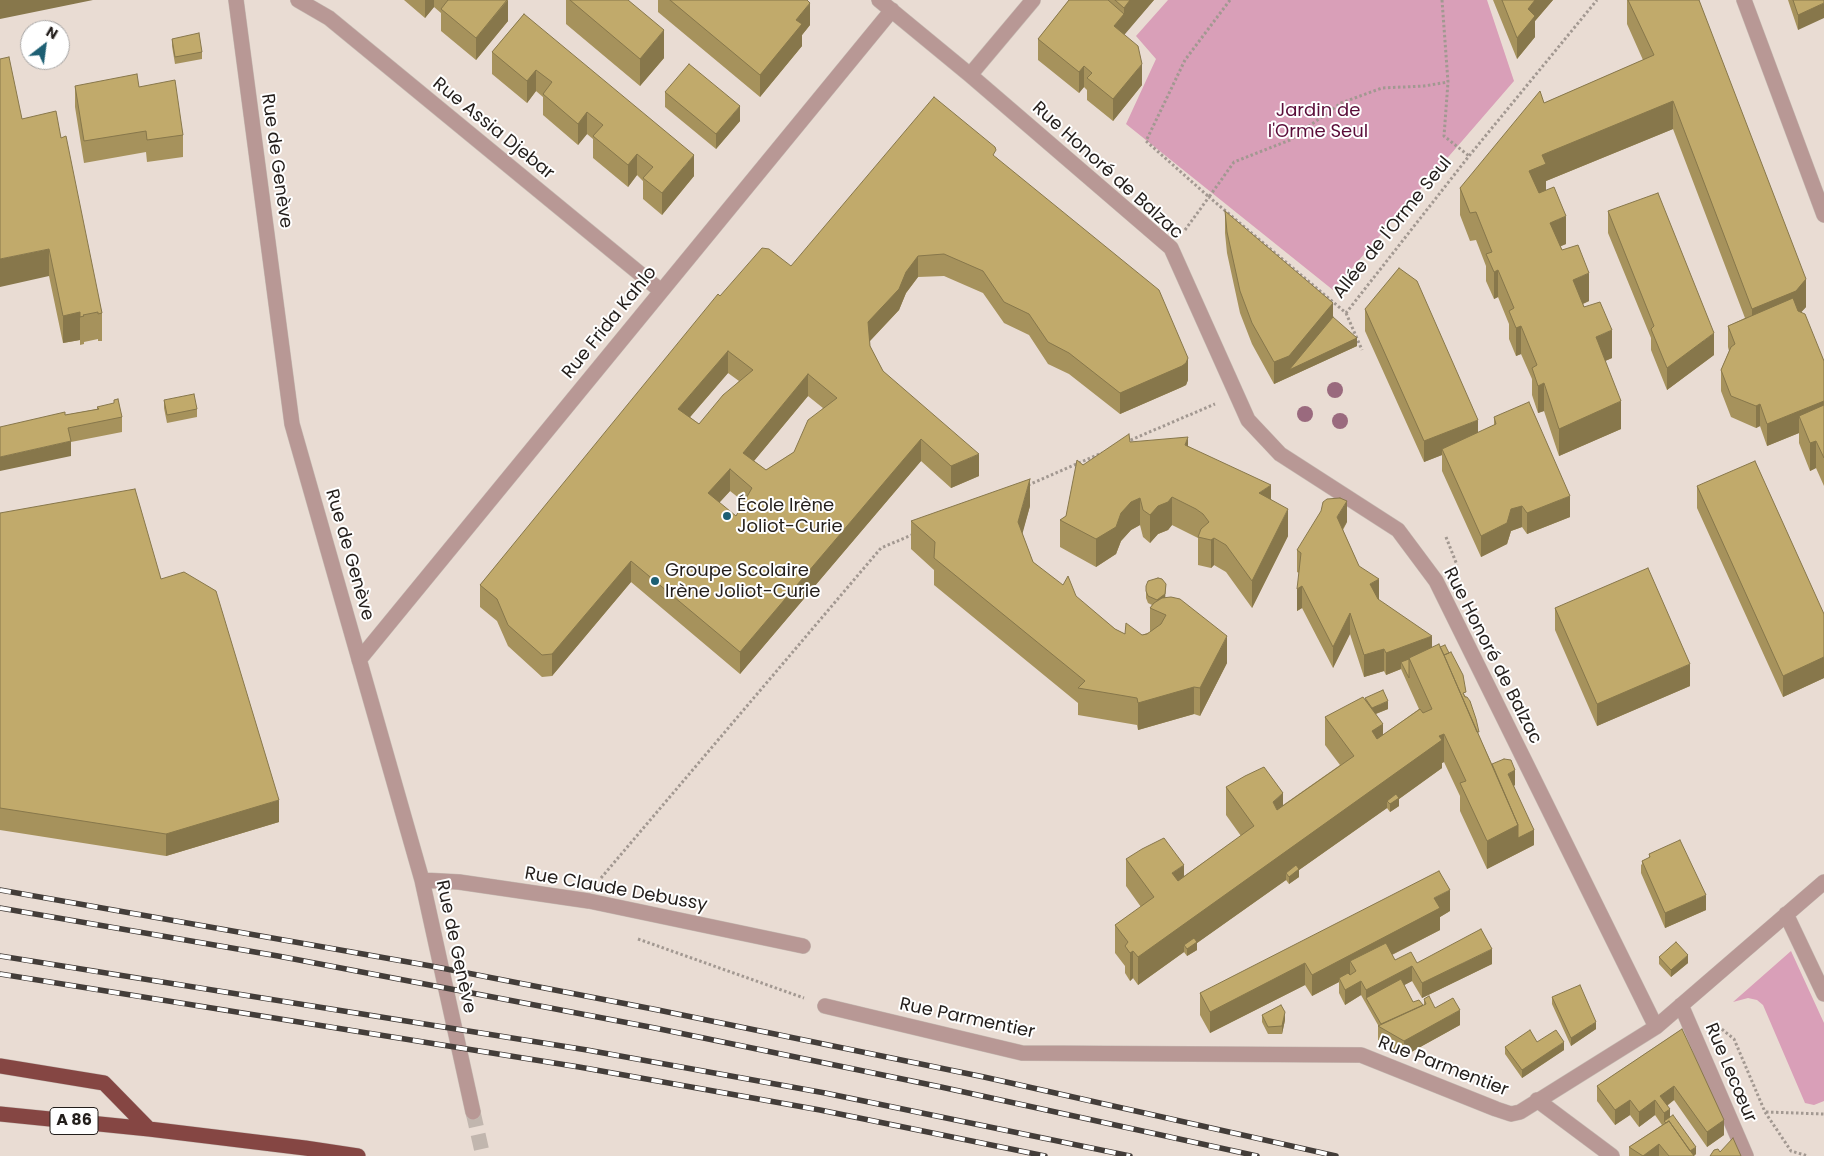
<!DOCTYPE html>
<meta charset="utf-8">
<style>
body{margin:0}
#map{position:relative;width:1824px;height:1156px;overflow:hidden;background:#e9dcd3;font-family:Poppins,sans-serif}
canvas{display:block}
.north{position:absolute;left:20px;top:20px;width:50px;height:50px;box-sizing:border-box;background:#fff;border:1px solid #a7a5a4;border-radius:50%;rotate:30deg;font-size:14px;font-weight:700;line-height:20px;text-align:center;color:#231e1b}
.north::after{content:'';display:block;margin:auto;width:18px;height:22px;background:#1d5f73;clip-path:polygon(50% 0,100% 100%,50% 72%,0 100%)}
</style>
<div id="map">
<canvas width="1824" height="1156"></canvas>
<div class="north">N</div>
</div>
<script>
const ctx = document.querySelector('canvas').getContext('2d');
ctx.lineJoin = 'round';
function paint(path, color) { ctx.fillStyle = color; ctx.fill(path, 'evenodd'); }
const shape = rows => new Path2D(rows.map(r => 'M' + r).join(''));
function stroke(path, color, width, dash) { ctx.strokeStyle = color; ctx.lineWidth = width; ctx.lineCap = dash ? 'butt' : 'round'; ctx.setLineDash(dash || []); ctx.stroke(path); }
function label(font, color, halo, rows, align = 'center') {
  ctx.font = font + ' Poppins,sans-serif'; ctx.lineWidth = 4; ctx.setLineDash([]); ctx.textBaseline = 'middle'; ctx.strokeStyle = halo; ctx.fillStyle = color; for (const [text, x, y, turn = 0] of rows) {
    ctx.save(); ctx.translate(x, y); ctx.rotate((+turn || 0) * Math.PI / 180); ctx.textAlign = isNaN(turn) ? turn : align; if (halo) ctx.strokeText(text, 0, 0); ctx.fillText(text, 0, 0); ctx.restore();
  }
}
paint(shape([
 [1168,0,1487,0,1514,81,1333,290,1126,124,1156,59,1136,36],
 [1791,951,1824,1023,1824,1101,1814,1105,1805,1103,1763,1005,1757,1000,1748,998,1733,1002]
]), '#d99fb8');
stroke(shape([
 [473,1112,483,1156]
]), '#c1b6ae', 15, [15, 8]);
const minor = shape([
 [236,0,292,424,422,880,473,1112],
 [298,0,329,18,661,291],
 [879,0,970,75,1171,248,1248,420,1280,454,1398,530,1436,581,1656,1027],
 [1744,0,1824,215],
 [970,75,1033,0],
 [359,660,892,10],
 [422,880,459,882,589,901,803,946],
 [1786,914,1824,994],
 [1681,1005,1746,1156],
 [825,1006,1022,1053,1361,1055,1496,1109,1511,1114,1520,1112,1656,1027,1824,882],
 [1537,1100,1612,1156]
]);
const highway = shape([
 [0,1066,104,1083,149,1129],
 [0,1114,149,1129,305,1148,358,1156]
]);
stroke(minor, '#c5bab2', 16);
stroke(highway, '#c5bab2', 16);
stroke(shape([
 [1230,0,1185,60,1146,141,1209,197,1234,162,1290,140,1341,103,1382,88,1424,86,1448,82],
 [1442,0,1448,82,1444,136,1469,156],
 [1185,230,1209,197,1346,313,1469,156,1597,0],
 [1346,313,1362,350],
 [1126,442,1215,404],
 [1028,485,1102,453],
 [1446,537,1457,565],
 [601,878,881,548,914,534],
 [638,939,804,998],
 [1718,1026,1734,1039,1765,1112,1791,1151,1808,1156],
 [1766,1112,1824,1114]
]), '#a29891', 3, [2.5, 2.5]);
stroke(minor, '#b89895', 15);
stroke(highway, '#854643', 15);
const rail = shape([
 [0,890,431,966,658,1010,984,1077,1336,1156],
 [0,908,278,956,655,1028,941,1087,1257,1156],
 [0,956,587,1050,825,1093,1130,1156],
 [0,974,579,1067,820,1110,1045,1156]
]);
stroke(rail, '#433d39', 5.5);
stroke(rail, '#fff', 4, [11]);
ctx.fillStyle = '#9a6a7e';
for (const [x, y] of [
 [1335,390],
 [1305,414],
 [1340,421]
]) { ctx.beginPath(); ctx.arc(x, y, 8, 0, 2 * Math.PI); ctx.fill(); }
paint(shape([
 [404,0,508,0,508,21,476,60,441,31,441,13,434,7,425,18],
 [566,0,628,0,664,58,640,86,566,24],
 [658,0,807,0,810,25,802,35,802,46,760,97,658,12],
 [1069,0,1154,0,1124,34,1142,85,1113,121,1087,100,1087,90,1084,87,1079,93,1038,60,1038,39],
 [1493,0,1553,0,1535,21,1535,37,1517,59],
 [1627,0,1699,0,1806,307,1801,312,1824,361,1824,486,1816,468,1810,471,1799,443,1799,433,1767,446,1760,426,1756,428,1731,417,1721,391,1721,370,1729,351,1728,347,1728,326,1745,318,1673,129,1546,181,1546,191,1566,244,1560,246,1589,301,1583,304,1612,358,1605,361,1621,429,1559,456,1544,411,1538,413,1532,395,1532,379,1521,354,1516,356,1509,339,1509,324,1498,297,1494,299,1486,281,1486,266,1476,240,1470,241,1460,215,1460,188,1544,103,1643,60,1627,24],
 [1788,0,1824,0,1798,30],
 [524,14,694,176,662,215,643,199,643,181,637,175,628,187,593,158,593,139,587,134,578,145,543,115,543,97,536,91,527,103,492,74,492,52],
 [172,39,202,52,202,59,175,64,172,46],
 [75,86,139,87,183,135,183,157,147,162,146,152,84,163,75,107],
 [665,92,740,121,716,149,665,107],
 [22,119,61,138,102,313,102,341,98,341,98,339,84,342,84,344,80,345,80,340,63,343,49,276],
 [996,157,1188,380,1186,385,1182,387,1120,414,1069,374,1048,364,1029,335,1004,323,983,293,944,276,918,277,906,293,899,310,869,342,870,346,883,371,979,476,951,488,921,461,740,674,631,582,552,676,542,677,508,646,497,621,480,607,480,585,720,296,791,266],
 [728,373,739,381,699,424,690,417],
 [808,396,823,408,794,452,766,470,754,461],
 [730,491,744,502,736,516,719,503],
 [1225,211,1333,317,1357,346,1274,384,1252,344,1240,313,1227,253,1225,233],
 [1608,211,1714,355,1667,390,1651,350,1651,338,1608,233],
 [1365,309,1478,433,1494,425,1494,417,1570,517,1527,534,1522,527,1511,531,1507,544,1481,557,1442,471,1442,455,1424,462,1365,331],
 [164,400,197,409,197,417,167,423,164,408],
 [97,407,122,417,122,432,71,442,71,456,65,415,97,409],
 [1130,442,1188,446,1271,499,1288,536,1252,608,1226,572,1214,565,1211,568,1198,565,1198,538,1172,525,1168,530,1158,534,1150,543,1143,537,1140,525,1131,530,1121,541,1116,554,1096,567,1060,547,1060,520,1066,516,1083,465],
 [1697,486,1824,614,1824,678,1783,697,1697,508],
 [1030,506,1022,533,1033,562,1115,629,1125,634,1142,635,1150,632,1150,608,1152,605,1148,603,1146,598,1146,586,1166,598,1227,663,1200,716,1194,714,1138,730,1137,725,1078,715,1078,703,934,585,934,570,911,549,911,521],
 [0,513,161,579,279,822,166,856,0,830],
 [1347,522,1343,530,1359,566,1379,600,1432,647,1466,697,1479,736,1492,764,1515,785,1514,786,1534,845,1487,869,1460,811,1460,796,1444,762,1442,763,1442,768,1399,799,1399,806,1390,812,1387,808,1299,870,1299,877,1289,884,1286,880,1197,943,1197,950,1187,956,1184,952,1138,985,1133,978,1130,981,1125,973,1125,966,1115,953,1115,925,1141,907,1126,886,1126,859,1184,876,1241,836,1226,815,1226,787,1283,805,1340,765,1325,745,1325,717,1365,699,1388,709,1376,714,1383,735,1419,709,1401,669,1386,675,1384,671,1364,677,1350,634,1333,668,1302,608,1297,611,1299,573,1297,572,1297,550],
 [1555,608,1690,686,1597,726,1555,630],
 [1649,854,1706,910,1665,928,1641,873,1641,865,1642,864,1642,861,1649,858],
 [1450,911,1440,917,1440,930,1392,955,1395,960,1417,963,1492,964,1422,998,1412,981,1404,985,1413,1002,1423,1005,1424,1005,1424,999,1435,1008,1460,1025,1404,1056,1378,1040,1378,1025,1361,995,1345,1005,1339,993,1339,982,1312,996,1305,985,1210,1033,1200,1015,1200,993],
 [1659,957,1688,963,1671,977,1659,964],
 [1552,997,1596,1029,1571,1046,1552,1004],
 [1262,1015,1285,1020,1282,1034,1268,1034,1262,1022],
 [1682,1029,1724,1135,1707,1147,1674,1100,1667,1106,1670,1117,1696,1154,1694,1156,1629,1156,1629,1147,1662,1125,1655,1115,1639,1127,1630,1115,1615,1125,1597,1101,1597,1086],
 [1537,1042,1564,1050,1522,1078,1505,1054,1505,1047]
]), '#a6925c');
paint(shape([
 [0,0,93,0,0,19],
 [425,0,434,0,434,7,425,18],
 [508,0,508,21,476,60,476,38],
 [1130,0,1154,0,1114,47,1114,26,1124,14,1124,8],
 [1535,0,1553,0,1535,21,1535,37,1517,59,1517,38,1528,9],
 [810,3,810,25,802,35,802,46,760,97,760,75,796,20],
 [1824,3,1824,18,1798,30,1798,15],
 [664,30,664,58,640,86,640,59],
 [1142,64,1142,85,1113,121,1113,99],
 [1084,66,1084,87,1079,93,1079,72],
 [536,70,536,91,527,103,527,81],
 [1673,101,1673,129,1546,181,1546,192,1529,199,1529,171,1542,155],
 [740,106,740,121,716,149,716,134],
 [587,112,587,134,578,145,578,124],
 [637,154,637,175,628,187,628,165],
 [694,155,694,176,662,215,662,193],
 [1566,216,1566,244,1550,251,1550,223],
 [49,249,49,276,0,287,0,259],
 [918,256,918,277,906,293,899,310,868,343,868,322],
 [1498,270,1498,297,1494,299,1494,272],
 [1589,273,1589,301,1573,308,1573,280],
 [1806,279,1806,307,1796,318,1752,336,1752,309],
 [1333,303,1333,324,1357,338,1357,346,1274,384,1274,362],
 [80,312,80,340,63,343,63,316],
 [1521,326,1521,354,1516,356,1516,328],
 [1612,330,1612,358,1596,365,1596,337],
 [1714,333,1714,355,1667,390,1667,368],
 [728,351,728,373,678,431,678,409],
 [1188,358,1188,380,1186,385,1182,387,1120,414,1120,393],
 [808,374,808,396,743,474,743,453],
 [1544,383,1544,411,1538,413,1538,386],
 [1621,401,1621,429,1559,456,1559,429],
 [1824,401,1824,423,1799,416,1799,433,1767,446,1767,424],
 [1760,404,1760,426,1756,428,1756,406],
 [1478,420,1478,441,1442,449,1442,455,1424,462,1424,441],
 [1188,437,1188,464,1185,445],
 [921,439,921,461,740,674,740,652],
 [71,441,71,456,0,471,0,457],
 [1816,441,1816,468,1810,471,1810,443],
 [979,454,979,476,951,488,951,466],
 [730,469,730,491,708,515,708,493],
 [1030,479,1030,506,1018,550,1018,522],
 [1271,485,1271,512,1259,493],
 [1570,496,1570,517,1527,534,1527,513],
 [1172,497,1172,525,1168,530,1158,534,1150,543,1150,515,1158,506],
 [1140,498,1140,525,1131,530,1121,541,1116,554,1096,567,1096,539,1131,502],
 [1347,501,1347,522,1337,538,1337,517],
 [1522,506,1522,527,1511,531,1507,544,1481,557,1481,536,1511,509],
 [1288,509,1288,536,1252,608,1252,581],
 [1214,538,1214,565,1211,568,1211,540],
 [631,561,631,582,552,676,552,654],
 [1379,579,1379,600,1370,605,1370,584],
 [1166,584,1165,601,1157,607,1157,600],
 [1302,586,1302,608,1297,611,1297,589],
 [1350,613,1350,634,1333,668,1333,647],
 [1227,636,1227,663,1200,716,1200,688],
 [1432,636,1432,658,1409,658,1409,666,1401,662,1401,669,1386,675,1386,653],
 [1384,649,1384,671,1364,677,1364,655],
 [1824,657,1824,678,1783,697,1783,676],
 [1690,664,1690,686,1597,726,1597,704],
 [1194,687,1194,714,1138,730,1138,703],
 [1388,701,1388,709,1370,716,1370,709],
 [1383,724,1383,751,1372,731],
 [1444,734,1444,762,1442,763,1442,768,1399,799,1399,806,1390,812,1390,804,1387,801,1387,808,1299,870,1299,877,1289,884,1289,877,1286,873,1286,880,1197,943,1197,950,1187,956,1187,949,1184,945,1184,952,1138,985,1138,957,1439,736],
 [1515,770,1515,785,1508,789,1508,774],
 [1283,793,1283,821,1273,802],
 [279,800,279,822,166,856,166,834],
 [1518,825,1534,830,1534,845,1487,869,1487,841],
 [1184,865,1184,893,1172,873],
 [1450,890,1450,911,1440,917,1440,930,1356,973,1356,971,1350,961,1350,976,1339,978,1339,982,1312,996,1312,975,1434,898],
 [1706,895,1706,910,1665,928,1665,913],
 [1492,949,1492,964,1422,998,1422,983],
 [1133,951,1133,978,1130,981,1130,953],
 [1688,955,1688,963,1671,977,1671,970],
 [1305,963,1305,985,1210,1033,1210,1012],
 [1412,966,1412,981,1369,1004,1366,998,1366,990],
 [1361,981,1361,995,1345,1005,1345,990],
 [1460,1010,1460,1025,1404,1056,1404,1041],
 [1285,1012,1285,1020,1282,1034,1282,1026],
 [1596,1022,1596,1029,1571,1046,1571,1038],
 [1564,1042,1564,1050,1522,1078,1522,1070],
 [1674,1086,1674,1100,1662,1109,1660,1096],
 [1630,1100,1630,1115,1615,1125,1615,1110],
 [1655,1100,1655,1115,1639,1127,1639,1112],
 [1670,1109,1670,1124,1664,1121,1664,1113],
 [1724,1120,1724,1135,1707,1147,1707,1132],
 [1659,1144,1659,1156,1643,1156],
 [1696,1147,1696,1154,1693,1156,1686,1154]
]), '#87774b');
const building = shape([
 [448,0,507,0,476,38,441,9,448,0],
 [570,0,628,0,664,30,640,59,570,0],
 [670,0,807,0,810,3,796,20,802,24,760,75,670,0],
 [1069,0,1108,0,1124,14,1114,26,1138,46,1142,64,1113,99,1087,78,1092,73,1084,66,1079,72,1038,39,1069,0],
 [1115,0,1130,0,1124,8,1115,0],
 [1502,0,1535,0,1528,9,1535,16,1517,38,1502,0],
 [1628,0,1699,0,1806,279,1796,291,1752,309,1673,101,1542,155,1546,164,1529,171,1539,193,1554,187,1566,216,1550,223,1562,250,1578,245,1589,273,1573,280,1584,307,1600,302,1612,330,1596,337,1621,401,1559,429,1544,383,1538,386,1532,368,1537,365,1521,326,1516,328,1509,311,1514,308,1498,270,1494,272,1486,254,1492,252,1476,212,1470,213,1460,188,1540,91,1544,103,1654,55,1628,0],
 [1793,0,1824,0,1824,3,1798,15,1793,0],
 [524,14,694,155,662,193,643,178,653,167,637,154,628,165,593,136,603,125,587,112,578,124,543,94,552,82,536,70,527,81,492,52,524,14],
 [199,33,202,52,175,57,172,39,199,33],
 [9,57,22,119,56,111,61,138,66,136,102,313,98,314,98,312,83,315,84,316,80,317,80,312,63,316,49,249,0,259,0,59,9,57],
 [689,64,740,106,716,134,665,92,689,64],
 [137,74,139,87,175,80,183,135,147,140,146,131,84,141,75,86,137,74],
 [934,97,995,147,996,150,993,155,1159,290,1188,358,1186,363,1182,366,1120,393,1069,353,1048,342,1029,314,1004,302,983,271,944,254,918,256,906,272,899,289,868,322,870,346,883,371,979,454,951,466,921,439,740,652,631,561,552,654,542,655,508,625,497,599,480,585,718,294,720,296,762,248,769,249,791,266,934,97],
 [728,351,753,370,723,395,699,424,678,409,728,351],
 [808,374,837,398,808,420,794,452,766,470,743,453,808,374],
 [730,469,752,488,736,516,708,493,730,469],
 [1658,193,1714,333,1667,368,1651,329,1654,326,1608,211,1658,193],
 [1225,211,1333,303,1289,356,1274,362,1252,323,1240,291,1227,232,1225,211],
 [1399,268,1417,281,1478,420,1424,441,1365,309,1399,268],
 [1793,298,1798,311,1805,314,1824,361,1824,401,1767,424,1760,404,1756,406,1731,396,1721,370,1731,347,1735,344,1728,326,1793,298],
 [1333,317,1357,338,1289,370,1333,317],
 [194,394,197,409,167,415,164,400,194,394],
 [118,399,122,417,68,428,71,441,0,457,0,427,65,412,65,415,99,409,97,407,114,403,114,400,118,399],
 [1529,402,1570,496,1527,513,1522,506,1511,509,1507,523,1481,536,1442,449,1496,424,1494,417,1529,402],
 [1824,405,1824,458,1816,441,1810,443,1799,416,1824,405],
 [1129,434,1130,442,1188,437,1185,445,1271,485,1259,493,1288,509,1252,581,1226,545,1214,538,1211,540,1198,537,1201,529,1209,522,1203,514,1196,509,1172,497,1168,502,1158,506,1150,515,1143,510,1140,498,1131,502,1121,513,1116,527,1096,539,1060,520,1066,516,1077,460,1083,465,1129,434],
 [1755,461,1824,614,1824,657,1783,676,1697,486,1755,461],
 [1030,479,1018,522,1033,562,1063,585,1068,576,1076,596,1115,629,1125,634,1126,623,1142,635,1147,634,1161,624,1166,615,1150,608,1154,603,1162,598,1171,597,1180,599,1227,636,1200,688,1194,687,1138,703,1137,698,1078,688,1085,681,934,558,935,542,911,521,1030,479],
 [135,489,161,579,184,572,216,591,279,800,166,834,0,808,0,513,135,489],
 [1340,498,1347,501,1337,517,1359,566,1379,579,1370,584,1378,599,1432,636,1386,653,1384,649,1364,655,1350,613,1333,647,1302,586,1297,589,1301,553,1297,550,1321,511,1323,502,1327,499,1340,498],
 [1648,568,1690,664,1597,704,1555,608,1648,568],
 [1158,578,1162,579,1166,584,1165,594,1157,600,1148,596,1146,591,1146,586,1148,581,1158,578],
 [1439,644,1518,825,1487,841,1460,783,1466,781,1444,734,1439,736,1442,740,1138,957,1133,951,1130,953,1125,946,1128,942,1115,925,1154,897,1126,859,1142,849,1164,838,1184,865,1172,873,1178,881,1254,826,1226,787,1245,776,1264,767,1283,793,1273,802,1277,810,1354,756,1325,717,1363,697,1383,724,1372,731,1377,739,1420,709,1423,713,1432,709,1409,658,1439,644],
 [1445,645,1449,653,1444,655,1440,647,1445,645],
 [1451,652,1463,675,1466,692,1463,693,1465,697,1467,697,1470,701,1476,719,1479,732,1477,732,1444,655,1451,652],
 [1409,659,1409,678,1401,662,1409,659],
 [1383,690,1388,701,1372,708,1365,698,1383,690],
 [1504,759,1511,760,1515,770,1508,774,1534,830,1518,838,1518,825,1492,764,1504,759],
 [1396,794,1399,798,1390,804,1387,801,1396,794],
 [1680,840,1706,895,1665,913,1642,861,1650,857,1649,854,1680,840],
 [1296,865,1299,869,1289,877,1286,873,1296,865],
 [1439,871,1450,890,1434,898,1440,908,1312,975,1305,963,1210,1012,1200,993,1439,871],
 [1481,929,1492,949,1422,983,1412,966,1366,990,1361,981,1345,990,1339,978,1348,973,1350,975,1356,971,1350,961,1386,943,1395,960,1411,952,1417,963,1481,929],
 [1194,938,1197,942,1187,949,1184,945,1194,938],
 [1676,942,1688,955,1671,970,1659,957,1676,942],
 [1401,979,1413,1002,1419,1000,1423,1005,1381,1024,1366,998,1401,979],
 [1580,985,1596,1022,1571,1038,1552,997,1580,985],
 [1429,996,1435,1008,1453,998,1460,1010,1404,1041,1378,1026,1426,1004,1424,999,1429,996],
 [1281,1005,1285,1012,1282,1026,1268,1027,1262,1015,1281,1005],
 [1682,1029,1724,1120,1707,1132,1674,1086,1660,1096,1670,1109,1664,1113,1655,1100,1639,1112,1630,1100,1615,1110,1597,1086,1682,1029],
 [1530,1030,1537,1042,1556,1030,1564,1042,1522,1070,1505,1047,1530,1030],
 [1673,1115,1696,1147,1690,1151,1669,1121,1666,1123,1664,1121,1673,1115],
 [1669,1121,1694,1156,1669,1156,1659,1144,1643,1156,1629,1147,1669,1121],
 [1733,1138,1741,1156,1710,1156,1714,1150,1718,1149,1720,1152,1733,1138]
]);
paint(building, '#c1aa6b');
stroke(building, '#87774b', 1);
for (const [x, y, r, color] of [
 [727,516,5,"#1d5f73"],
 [655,581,5,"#1d5f73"]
]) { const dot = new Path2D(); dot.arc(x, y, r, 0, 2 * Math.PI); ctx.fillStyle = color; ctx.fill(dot); stroke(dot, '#fff', 2); }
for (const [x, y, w] of [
 [74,1121,48]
]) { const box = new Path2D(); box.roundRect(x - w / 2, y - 13.5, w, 27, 4); ctx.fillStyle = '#fff'; ctx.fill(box); stroke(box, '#231e1b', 1); }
label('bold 16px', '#231e1b', null, [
 ["A 86",74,1121]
]);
label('18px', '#5a0d39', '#fff', [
 ["Jardin de",1318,111],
 ["l'Orme Seul",1318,132]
]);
label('18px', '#231e1b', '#fff', [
 ["Rue Assia Djebar",493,129,39],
 ["Rue de Genève",276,161,82],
 ["Rue Honoré de Balzac",1107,171,42],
 ["Allée de l'Orme Seul",1393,228,-51],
 ["Rue Frida Kahlo",610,323,-51],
 ["Rue de Genève",349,555,74],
 ["Rue Honoré de Balzac",1492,656,63],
 ["Rue Claude Debussy",616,890,10],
 ["Rue de Genève",455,947,78],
 ["Rue Parmentier",967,1019,12],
 ["Rue Parmentier",1443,1067,21],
 ["Rue Lecœur",1730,1073,67]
]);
label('18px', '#231e1b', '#fff', [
 ["École Irène",737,506],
 ["Joliot-Curie",737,527],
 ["Groupe Scolaire",665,571],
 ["Irène Joliot-Curie",665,592]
], 'left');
</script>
